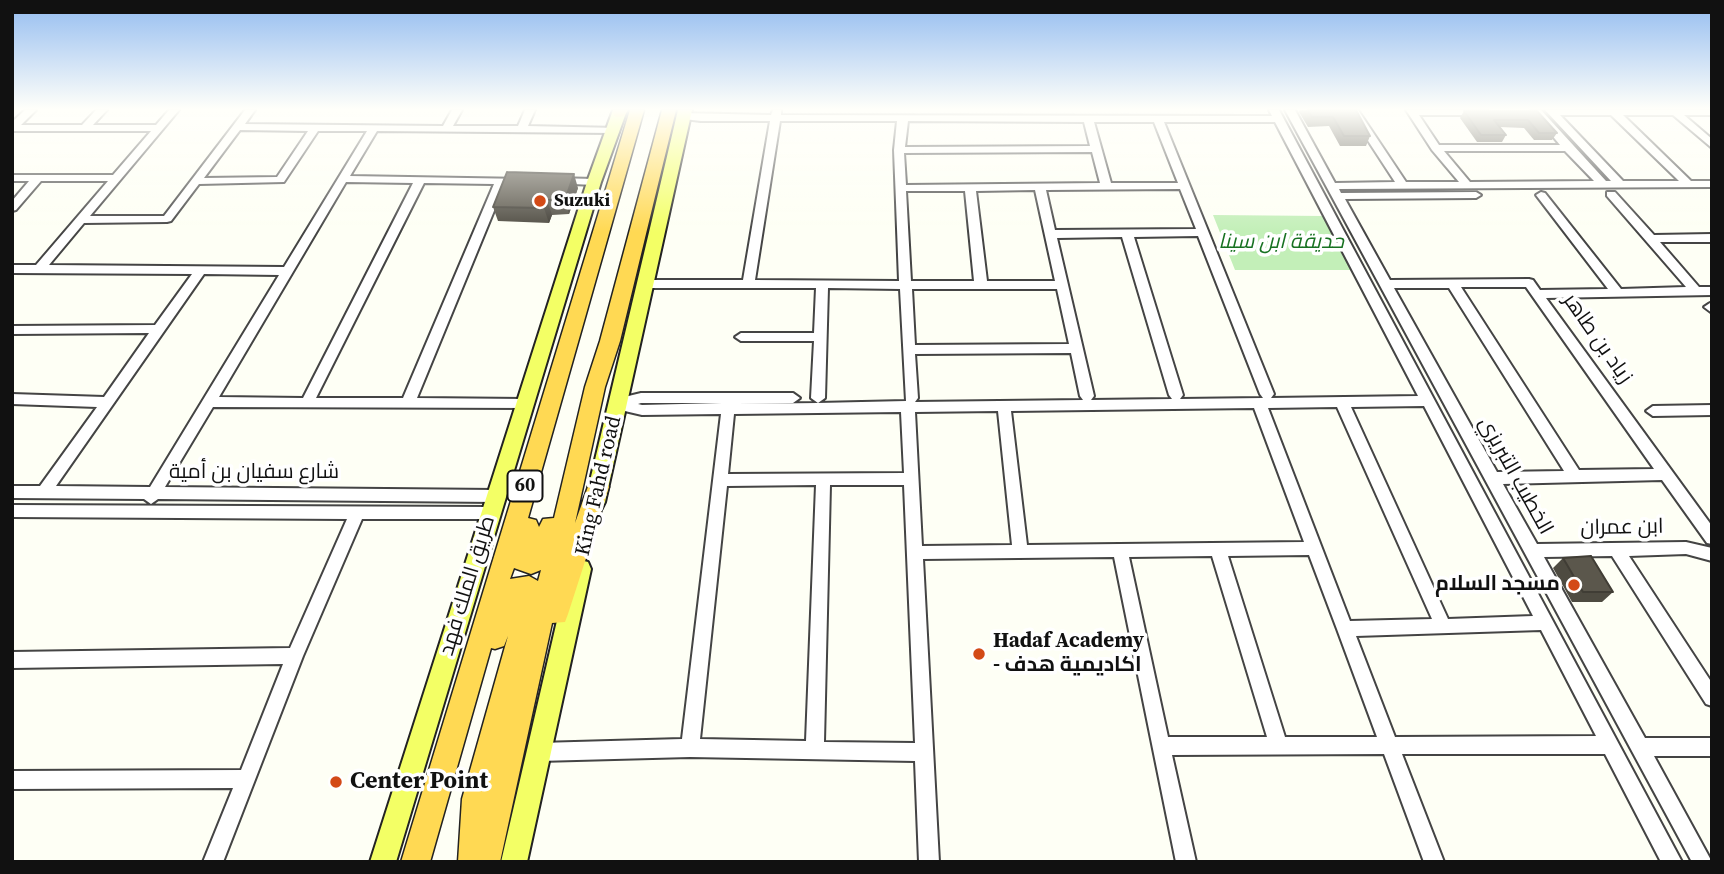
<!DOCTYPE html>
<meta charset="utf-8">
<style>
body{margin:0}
#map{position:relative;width:1724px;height:874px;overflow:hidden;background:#fefff5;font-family:"Source Serif 4",serif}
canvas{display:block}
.frame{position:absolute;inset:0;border:14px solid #111;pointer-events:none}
</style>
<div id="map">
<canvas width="1724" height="874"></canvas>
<div class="frame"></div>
</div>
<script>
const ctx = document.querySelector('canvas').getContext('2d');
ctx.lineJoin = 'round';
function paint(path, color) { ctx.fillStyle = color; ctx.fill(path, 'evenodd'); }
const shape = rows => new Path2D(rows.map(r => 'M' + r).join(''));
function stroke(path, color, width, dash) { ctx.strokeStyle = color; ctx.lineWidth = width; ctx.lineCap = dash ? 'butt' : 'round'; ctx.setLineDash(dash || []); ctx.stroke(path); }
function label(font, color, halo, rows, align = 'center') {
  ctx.font = font + ' "Source Serif 4",Cairo,serif'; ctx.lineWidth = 7; ctx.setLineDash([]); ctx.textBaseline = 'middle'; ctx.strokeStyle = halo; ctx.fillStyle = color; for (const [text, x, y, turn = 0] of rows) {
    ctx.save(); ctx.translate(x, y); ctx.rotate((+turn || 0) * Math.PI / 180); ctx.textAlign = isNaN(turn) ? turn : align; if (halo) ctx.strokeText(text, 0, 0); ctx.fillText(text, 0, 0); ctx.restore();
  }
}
paint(shape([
 [1213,215,1324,216,1352,270,1235,270]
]), '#c3efb8');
const minor = shape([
 [25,110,36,110,21,125,82,125,96,110,107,110,93,125,156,125,169,110,179,110,90,216,164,216,245,110,255,110,245,124,443,126,452,110,462,110,453,126,518,126,525,110,535,110,528,126,619,128,619,132,615,133,377,131,350,176,526,179,526,183,505,184,417,398,525,399,530,400,532,404,530,408,213,407,165,487,496,490,501,492,503,496,501,500,496,502,158,499,151,504,144,499,12,498,12,486,40,486,97,407,12,404,12,394,104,397,149,333,12,334,12,326,155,325,192,274,12,273,12,265,36,265,108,181,41,181,16,210,12,211,12,201,29,181,12,181,12,175,113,175,151,131,12,131,12,122,25,110],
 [240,130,308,131,277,177,204,178,240,130],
 [318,131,367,131,284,267,49,265,84,223,167,222,171,221,199,184,284,182,318,131],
 [346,182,413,183,303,398,219,397,346,182],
 [424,183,494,184,403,398,316,398,424,183],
 [204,274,279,275,150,487,56,486,204,274],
 [773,110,781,110,781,115,1272,116,1269,110,1279,110,1682,862,1661,862,1605,754,1402,754,1444,862,1424,862,1384,754,1172,755,1196,862,1176,862,1114,557,923,559,939,862,919,862,915,761,690,757,539,761,533,758,530,752,533,746,539,743,682,739,721,414,642,415,612,408,610,404,612,400,641,393,793,393,800,398,793,403,735,404,818,403,811,398,814,341,741,341,735,337,741,333,814,333,816,288,644,288,638,284,644,280,743,280,770,121,701,121,684,119,679,116,684,113,771,115,773,110],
 [780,121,897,121,894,150,899,281,755,280,780,121],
 [908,121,1084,122,1090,146,905,147,908,121],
 [1094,122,1154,122,1178,183,1111,183,1094,122],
 [1164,122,1275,122,1418,396,1271,398,1274,394,1164,122],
 [1092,152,1100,183,906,185,904,153,1092,152],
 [1180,189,1196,229,1055,230,1046,190,1180,189],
 [1035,190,1055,281,987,281,976,191,1035,190],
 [906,191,965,191,974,281,911,281,906,191],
 [1198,236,1260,394,1263,398,1180,399,1183,395,1134,237,1198,236],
 [1122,237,1169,395,1172,399,1091,400,1094,396,1057,238,1122,237],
 [828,288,900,289,906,401,818,403,825,398,828,288],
 [912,289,1057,289,1069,344,915,345,912,289],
 [1071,353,1080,396,1083,400,915,402,918,398,915,354,1071,353],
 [722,403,642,405,638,404,641,403,722,403],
 [1424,406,1533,616,1448,619,1351,407,1424,406],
 [1337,407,1432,619,1350,621,1268,408,1337,407],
 [1254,408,1304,542,1027,545,1011,411,1254,408],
 [998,411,1012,545,922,546,915,412,998,411],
 [901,412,904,473,728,474,734,414,901,412],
 [816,485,806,741,700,739,727,486,816,485],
 [830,485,904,485,915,743,824,742,830,485],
 [1309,555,1337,629,1377,737,1285,737,1228,556,1309,555],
 [1212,556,1267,737,1168,737,1129,557,1212,556],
 [1541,630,1596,736,1395,737,1356,636,1541,630],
 [1285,110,1295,110,1335,183,1395,182,1348,110,1358,110,1406,182,1459,182,1432,150,1406,110,1487,110,1487,114,1483,115,1419,115,1439,145,1560,145,1531,110,1541,110,1606,181,1611,181,1545,110,1712,110,1712,115,1684,115,1712,139,1712,148,1673,115,1623,115,1691,181,1712,181,1712,187,1339,189,1341,193,1476,192,1481,195,1476,198,1345,199,1390,280,1529,279,1533,280,1540,290,1608,289,1536,195,1541,192,1545,193,1621,289,1686,287,1607,196,1607,192,1615,192,1654,235,1712,234,1712,242,1660,242,1699,287,1712,287,1712,295,1546,298,1712,526,1712,544,1707,543,1662,480,1503,484,1537,544,1686,542,1712,548,1712,561,1686,554,1629,556,1712,683,1712,706,1706,704,1612,556,1544,557,1645,738,1712,738,1712,756,1654,756,1712,862,1692,862,1285,110],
 [1560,115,1611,115,1679,181,1623,181,1560,115],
 [1444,151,1565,151,1594,181,1470,182,1444,151],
 [1461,287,1526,287,1654,469,1579,470,1461,287],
 [1394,288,1449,288,1564,471,1497,472,1394,288],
 [556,178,594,179,599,182,594,185,552,183,552,179,556,178],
 [1710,303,1712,303,1712,313,1704,307,1710,303],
 [1712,405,1712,415,1653,416,1646,411,1653,406,1712,405],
 [12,505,491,507,496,509,498,513,496,517,491,519,362,519,303,656,223,862,203,862,233,788,12,789,12,771,241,770,283,664,12,668,12,652,290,648,347,519,12,517,12,505]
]);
const major = shape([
 [613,110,627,110,601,182,396,862,370,862,587,182,613,110],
 [678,110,692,110,605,502,602,508,595,510,588,508,585,502,678,110],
 [580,560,588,562,591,569,527,862,501,862,569,569,572,562,580,560]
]);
const highway = shape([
 [613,110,628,110,624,116,619,117,614,116,613,110],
 [630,110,644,110,528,518,536,520,539,527,543,519,554,518,585,387,600,341,662,110,676,110,620,341,605,387,575,523,590,481,598,478,606,481,609,487,568,614,565,622,552,623,500,862,458,862,462,799,508,636,504,646,495,649,491,648,430,862,401,862,630,110],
 [514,568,531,574,541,570,538,581,529,576,510,579,514,568]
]);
stroke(minor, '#444', 4);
stroke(major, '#222', 4);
stroke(highway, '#222', 3);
paint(minor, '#fff');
paint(major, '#f3ff65');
paint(highway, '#ffd953');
paint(shape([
 [1300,110,1356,110,1370,136,1366,146,1340,146,1329,126,1308,127,1299,112],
 [1464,111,1537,111,1557,133,1552,140,1534,140,1524,128,1500,127,1506,135,1502,142,1477,142,1460,118],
 [578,188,569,214,552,215,549,223,498,221,493,207],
 [1563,558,1613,592,1602,602,1572,602,1553,568]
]), '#4e4b41');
paint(shape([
 [574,174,578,188,569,214,565,200],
 [547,200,552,215,549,223,544,208]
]), '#403d35');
const building = shape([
 [1308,110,1356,110,1370,136,1344,136,1333,117,1312,117,1308,110],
 [1464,111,1537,111,1557,133,1539,133,1528,120,1494,120,1506,135,1481,135,1464,111],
 [507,172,574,174,565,200,547,200,544,208,493,207,507,172],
 [1591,556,1613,592,1583,592,1563,558,1591,556]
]);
paint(building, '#5b574c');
stroke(building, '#403d35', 2);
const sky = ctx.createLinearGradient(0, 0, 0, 232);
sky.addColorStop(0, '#93bcf0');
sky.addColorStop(0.47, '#fffffa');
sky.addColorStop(1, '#fffffa00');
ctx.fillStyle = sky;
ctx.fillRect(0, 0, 1724, 232);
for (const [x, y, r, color] of [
 [540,201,7,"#d34a17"],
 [1574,585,7,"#d34a17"],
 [979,654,7,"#d34a17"],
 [336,782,7,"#d34a17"]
]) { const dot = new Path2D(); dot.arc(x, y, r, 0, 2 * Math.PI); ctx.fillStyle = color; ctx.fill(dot); stroke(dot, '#fff', 2.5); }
label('bold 18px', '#111', '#fff', [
 ["Suzuki",554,201]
], 'left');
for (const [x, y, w] of [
 [525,486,35]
]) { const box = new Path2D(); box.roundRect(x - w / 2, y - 15.5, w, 31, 5); ctx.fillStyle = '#fff'; ctx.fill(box); stroke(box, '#111', 2); }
label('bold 19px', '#111', null, [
 ["60",525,486]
]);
label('italic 21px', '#187222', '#fff', [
 ["حديقة ابن سينا",1281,243]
]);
label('21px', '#111', '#fff', [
 ["زياد بن طاهر",1597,339,55],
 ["شارع سفيان بن أمية",254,473],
 ["الخطيب التبريزي",1515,476,61],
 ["King Fahd road",599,486,-77],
 ["ابن عمران",1622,528,-1],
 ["طريق الملك فهد",468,586,-73]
]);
label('bold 21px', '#111', '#fff', [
 ["مسجد السلام",1560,585],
 ["Hadaf Academy",993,642,"left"],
 ["- اكاديمية هدف",993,666,"left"]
], 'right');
label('bold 24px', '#111', '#fff', [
 ["Center Point",350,782]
], 'left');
</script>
